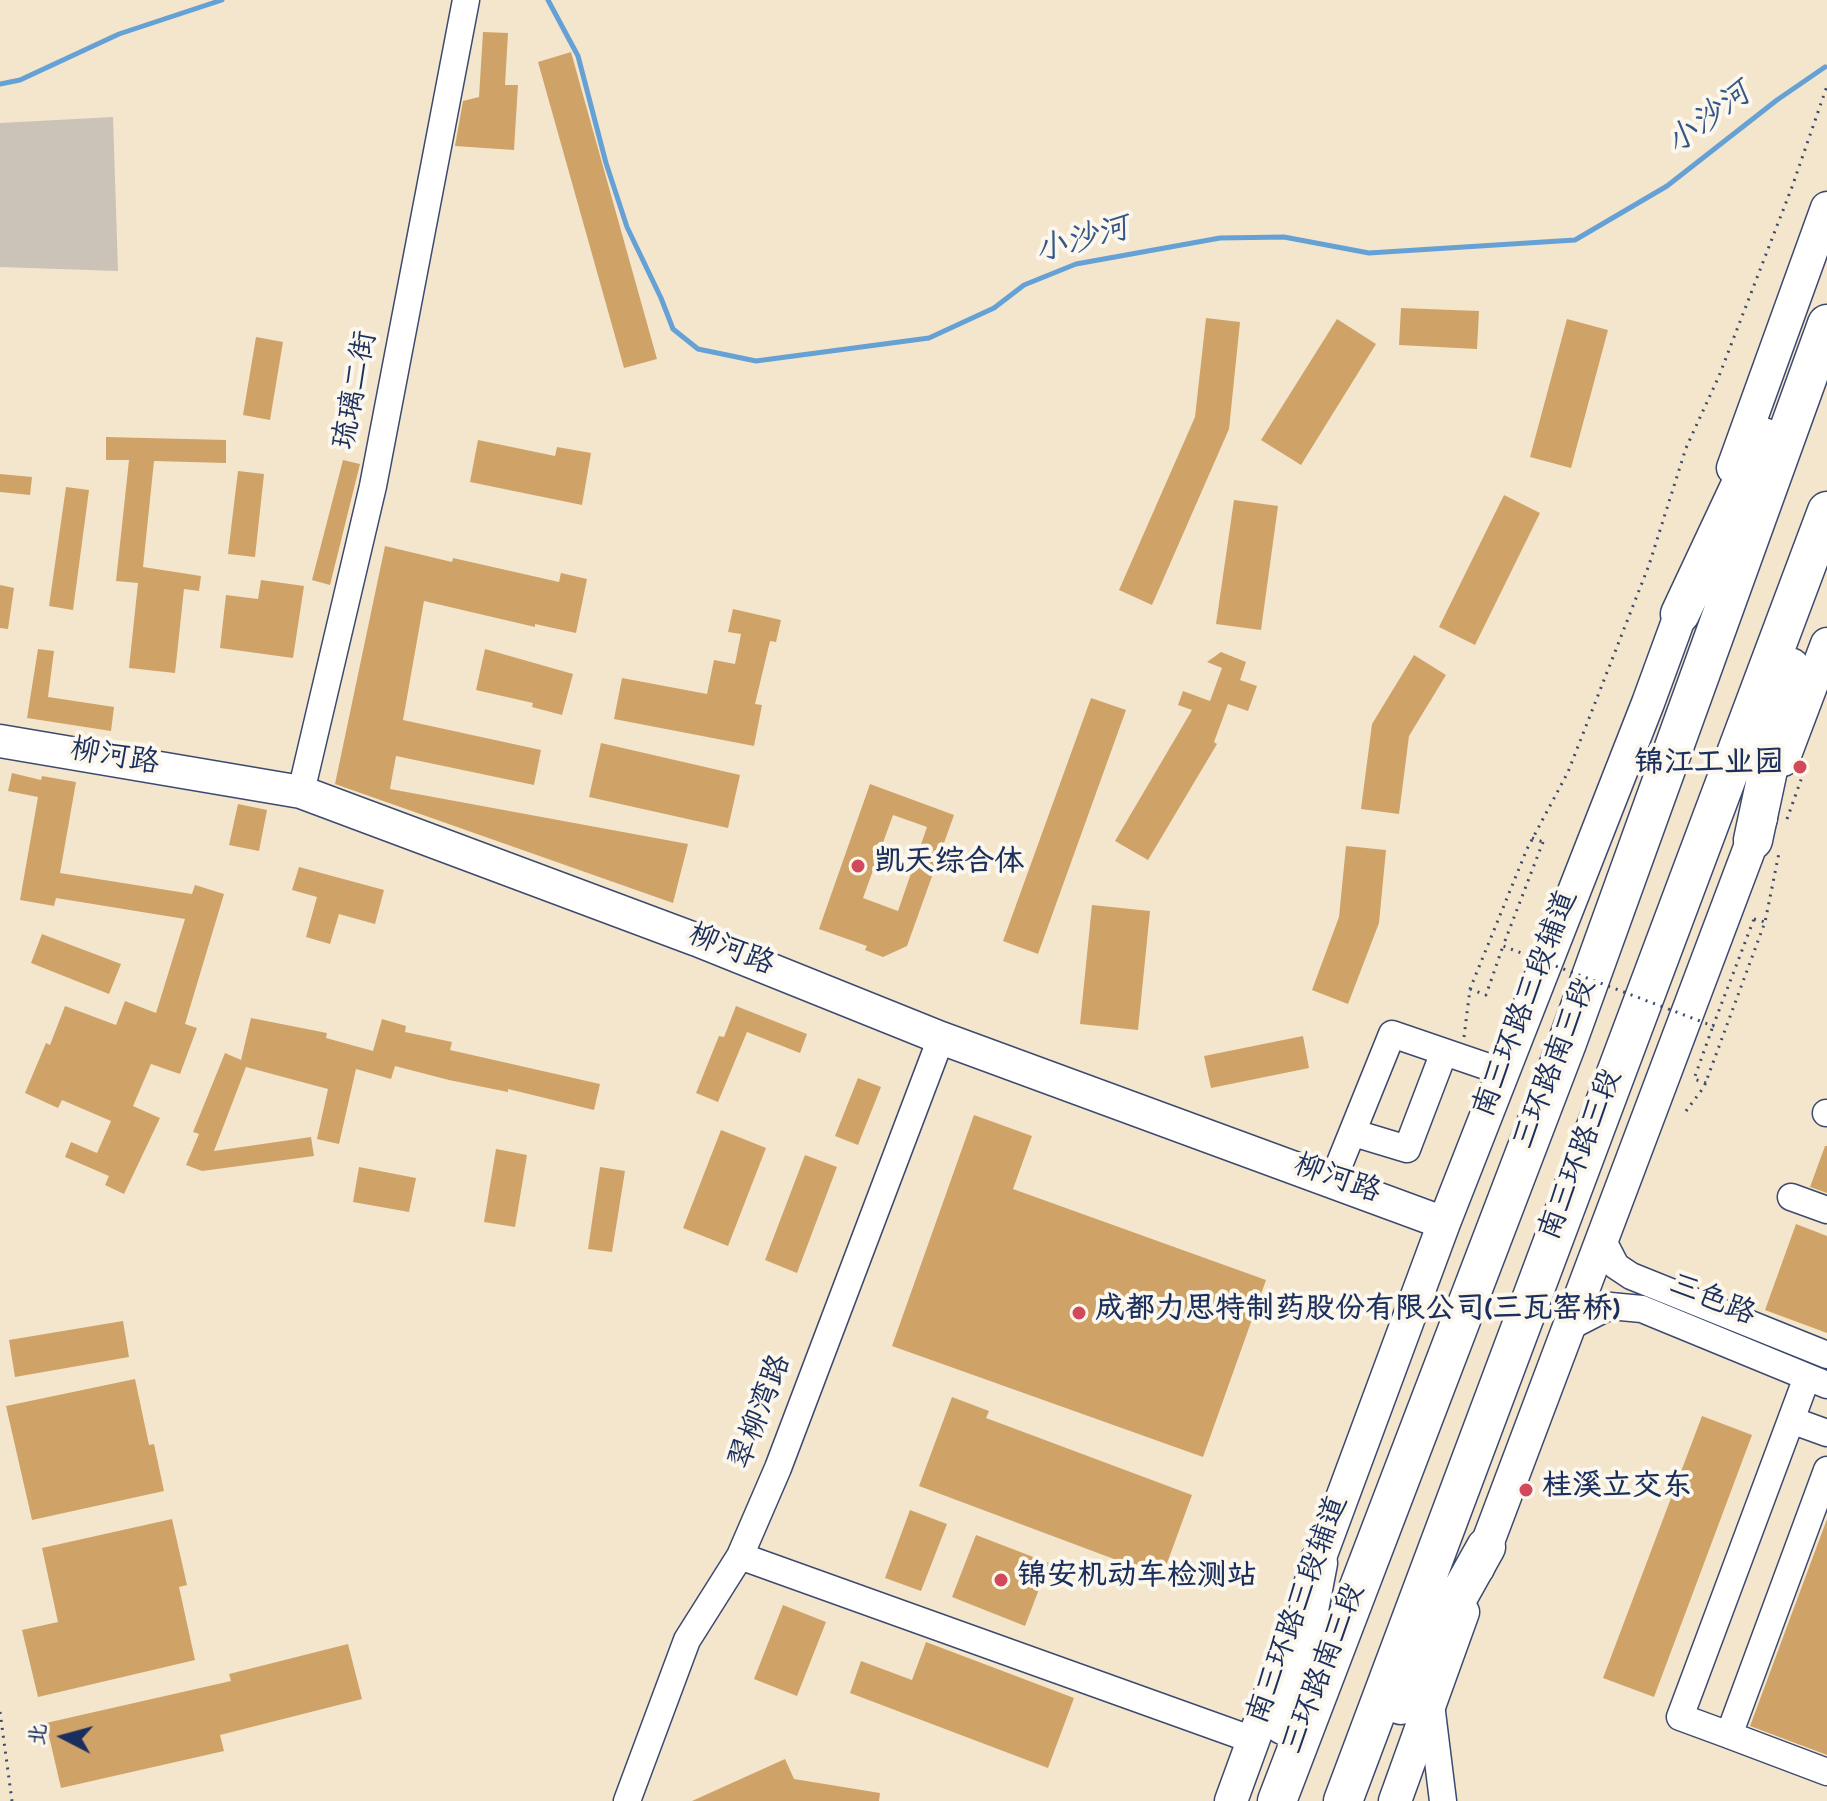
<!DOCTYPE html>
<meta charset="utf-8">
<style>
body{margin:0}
#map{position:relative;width:1827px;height:1801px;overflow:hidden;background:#f4e6cd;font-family:Dekko,"LXGW WenKai TC",sans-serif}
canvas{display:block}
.north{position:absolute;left:24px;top:1697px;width:80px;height:80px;-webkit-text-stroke:6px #fbf7ec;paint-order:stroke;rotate:276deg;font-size:22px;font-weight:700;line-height:32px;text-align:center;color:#1b2f5e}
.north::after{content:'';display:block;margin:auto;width:28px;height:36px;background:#1b2f5e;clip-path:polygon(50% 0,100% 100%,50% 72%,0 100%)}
</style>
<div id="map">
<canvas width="1827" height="1801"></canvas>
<div class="north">北</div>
</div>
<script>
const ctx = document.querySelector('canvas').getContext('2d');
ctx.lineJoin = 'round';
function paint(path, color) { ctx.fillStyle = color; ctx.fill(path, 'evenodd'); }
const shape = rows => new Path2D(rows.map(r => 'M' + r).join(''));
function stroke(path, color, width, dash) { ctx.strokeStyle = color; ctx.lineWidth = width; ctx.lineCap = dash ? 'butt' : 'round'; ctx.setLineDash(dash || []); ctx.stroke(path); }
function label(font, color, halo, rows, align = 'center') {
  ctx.font = font + ' Dekko,"LXGW WenKai TC",sans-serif'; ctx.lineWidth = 8; ctx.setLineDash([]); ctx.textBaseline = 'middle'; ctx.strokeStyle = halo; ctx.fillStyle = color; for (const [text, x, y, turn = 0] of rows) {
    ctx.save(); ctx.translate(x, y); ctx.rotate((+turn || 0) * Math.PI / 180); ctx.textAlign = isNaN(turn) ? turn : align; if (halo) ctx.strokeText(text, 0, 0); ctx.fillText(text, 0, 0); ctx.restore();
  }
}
paint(shape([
 [113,117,118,271,0,267,0,123]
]), '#cbc3b8');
stroke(shape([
 [548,0,578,56,606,163,627,227,661,298,673,329,698,349,756,361,929,338,994,308,1024,285,1076,264,1220,238,1284,237,1369,253,1575,240,1667,186,1777,100,1825,67],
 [0,84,20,80,119,34,222,0]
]), '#66a1d6', 5);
paint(shape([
 [483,32,508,33,505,85,518,85,514,150,455,146,463,101,479,97],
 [571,52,657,359,624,368,538,62],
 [1401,308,1479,311,1477,349,1399,345],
 [1206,318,1240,322,1229,429,1152,605,1119,590,1195,417],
 [1337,319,1376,344,1301,465,1261,440],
 [1567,319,1608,330,1571,468,1530,457],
 [256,337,283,342,270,420,243,415],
 [106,437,226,440,226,463,154,461,143,567,201,576,199,591,184,589,175,673,129,668,138,583,116,581,129,460,106,460],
 [478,440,555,456,557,447,591,453,582,505,470,482],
 [343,460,360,464,330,585,312,580],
 [238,471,264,474,255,557,228,554],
 [0,474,32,477,30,495,0,492],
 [66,487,89,490,73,610,49,606],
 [1504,495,1540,513,1475,645,1439,627],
 [1234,500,1278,506,1261,630,1216,624],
 [385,546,452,562,453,558,559,582,561,573,587,579,576,633,535,624,535,627,424,601,403,720,541,750,534,785,396,756,390,789,688,844,673,903,335,784],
 [261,580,304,586,293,658,220,648,226,595,258,599],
 [0,585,14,588,8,629,0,628],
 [733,609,781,620,776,642,770,641,755,704,762,705,754,746,614,719,622,678,707,694,714,660,735,664,741,634,728,632],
 [38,649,54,651,48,697,114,707,111,731,27,718],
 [485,649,573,674,562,715,532,707,533,703,476,690],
 [1221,652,1246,662,1240,680,1257,686,1248,711,1228,704,1214,742,1217,744,1148,860,1115,841,1192,710,1178,705,1183,691,1210,701,1222,668,1207,662],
 [1414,655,1446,675,1409,736,1399,814,1361,809,1372,724],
 [1091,698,1126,710,1038,954,1003,941],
 [601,743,740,775,728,828,589,797],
 [12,773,41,780,42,776,76,782,60,873,192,894,195,885,224,894,185,1024,197,1028,180,1074,151,1064,133,1106,160,1118,124,1194,105,1185,109,1176,65,1157,71,1142,97,1153,111,1121,62,1100,58,1108,25,1093,46,1043,50,1045,65,1006,116,1025,125,1001,156,1013,185,919,56,898,54,906,20,900,38,797,8,791],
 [870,784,954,815,907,946,883,957,865,950,867,946,819,929],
 [893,815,927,827,898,911,863,898],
 [238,804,267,810,259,851,229,845],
 [1346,846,1386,850,1379,923,1348,1004,1312,990,1339,917],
 [299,867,384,890,375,924,339,914,330,944,306,937,317,897,292,890],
 [1092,905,1150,911,1138,1030,1080,1024],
 [42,934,121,964,109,994,31,963],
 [736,1006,807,1034,800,1053,747,1032,718,1102,696,1093,719,1036,724,1037],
 [251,1018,327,1033,326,1038,373,1051,382,1019,406,1026,405,1032,452,1042,450,1050,600,1084,594,1110,508,1089,508,1092,449,1080,395,1066,391,1079,356,1069,339,1144,317,1139,328,1089,246,1067,214,1151,311,1137,314,1156,202,1171,186,1165,199,1134,193,1132,225,1053,241,1060],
 [1303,1036,1309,1068,1211,1088,1204,1056],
 [858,1078,881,1087,858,1145,835,1136],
 [974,1115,1032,1136,1013,1189,1266,1280,1203,1457,892,1346],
 [721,1130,766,1148,728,1246,683,1228],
 [1825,1146,1827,1146,1827,1193,1810,1187],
 [496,1149,527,1155,515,1227,484,1222],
 [805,1155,837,1167,797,1273,765,1260],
 [359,1167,416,1178,409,1212,353,1202],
 [600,1167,625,1171,612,1252,588,1249],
 [1796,1224,1827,1236,1827,1333,1765,1310],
 [123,1321,129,1357,15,1377,9,1340],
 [135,1379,149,1445,154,1444,164,1491,32,1520,6,1406],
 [952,1397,989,1411,986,1418,1192,1495,1162,1577,919,1486],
 [1702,1416,1752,1435,1654,1697,1603,1678],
 [910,1510,947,1524,921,1591,885,1578],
 [172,1519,187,1585,179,1587,195,1660,38,1697,22,1630,58,1622,42,1548],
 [1827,1519,1827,1755,1750,1726],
 [976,1535,1049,1563,1025,1626,952,1597],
 [783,1605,826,1622,797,1696,754,1679],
 [926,1642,1074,1698,1048,1768,850,1693,861,1661,912,1680],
 [348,1644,362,1699,220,1735,224,1751,61,1788,46,1723,231,1681,229,1674],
 [785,1759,794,1779,880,1793,879,1801,692,1801]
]), '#cfa368');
const minor = shape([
 [301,792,373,486,466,0],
 [1826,1113,1827,1113],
 [1354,1133,1407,1149,1444,1052],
 [1333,1180,1392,1034,1503,1072],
 [1791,1197,1827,1210],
 [1602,1239,1616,1266,1631,1276,1827,1355],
 [1571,1326,1610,1306,1642,1309,1827,1385],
 [1807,1377,1791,1420,1827,1433],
 [1827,1470,1729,1735,1827,1772],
 [740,1556,1253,1740],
 [1431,1704,1443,1801],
 [1729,1735,1680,1717,1791,1420],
 [627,1801,687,1640,740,1556,778,1468,941,1038]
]);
const major = shape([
 [1733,468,1827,208],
 [0,741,301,792,697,940,941,1038,1444,1223],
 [1783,760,1827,644],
 [1478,1568,1761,818],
 [1309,1587,1444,1223,1648,703,1689,591],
 [1231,1801,1292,1634],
 [1395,1801,1463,1612]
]);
const highway = shape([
 [1680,614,1763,437],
 [1753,840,1790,667],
 [1401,1705,1410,1683,1486,1547],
 [1283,1725,1292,1698,1318,1563],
 [1277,1801,1567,1043,1827,324],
 [1343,1801,1827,511]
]);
stroke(minor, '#3c4a6f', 29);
stroke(major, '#3c4a6f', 35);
stroke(highway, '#3c4a6f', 41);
stroke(shape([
 [1787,819,1802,777],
 [1532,838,1543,842],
 [1754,919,1765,922],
 [1470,989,1486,995,1503,946],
 [1464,1037,1470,989,1527,849,1568,772,1649,565,1686,448,1719,376,1792,187,1827,86],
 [1706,1083,1694,1079,1713,1026],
 [1686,1111,1704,1087,1765,922,1779,853],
 [0,1712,12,1801]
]), '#3c4a6f', 3, [2, 6]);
stroke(minor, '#fff', 26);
stroke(major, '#fff', 32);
stroke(highway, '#fff', 38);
stroke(shape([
 [1543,842,1503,946,1713,1026,1754,919]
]), '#3c4a6f', 3, [2, 6]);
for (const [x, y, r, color] of [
 [1800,767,8,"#d1495b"],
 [858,866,8,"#d1495b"],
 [1079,1313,8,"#d1495b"],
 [1526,1490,8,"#d1495b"],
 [1001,1580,8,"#d1495b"]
]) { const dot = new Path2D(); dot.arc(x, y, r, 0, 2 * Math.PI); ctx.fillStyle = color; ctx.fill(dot); stroke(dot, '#fbf7ec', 3); }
label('30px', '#1b2f5e', '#fbf7ec', [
 ["琉璃二街",359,391,-79],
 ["柳河路",114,760,10],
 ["柳河路",730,953,22],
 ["南三环路三段辅道",1529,1005,-69],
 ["三环路南三段",1558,1065,-69],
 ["南三环路三段",1584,1156,-69],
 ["柳河路",1336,1182,20],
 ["三色路",1711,1303,22],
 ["翠柳湾路",764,1413,-69],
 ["南三环路三段辅道",1301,1611,-70],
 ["三环路南三段",1327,1670,-69]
]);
label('bold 30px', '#1b2f5e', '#fbf7ec', [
 ["锦江工业园",1784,767,"right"],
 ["凯天综合体",874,866],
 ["成都力思特制药股份有限公司(三瓦窑桥)",1095,1313],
 ["桂溪立交东",1542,1490],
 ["锦安机动车检测站",1017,1580]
], 'left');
label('italic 32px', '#355788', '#fbf7ec', [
 ["小沙河",1711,122,-37],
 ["小沙河",1083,244,-15]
]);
</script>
